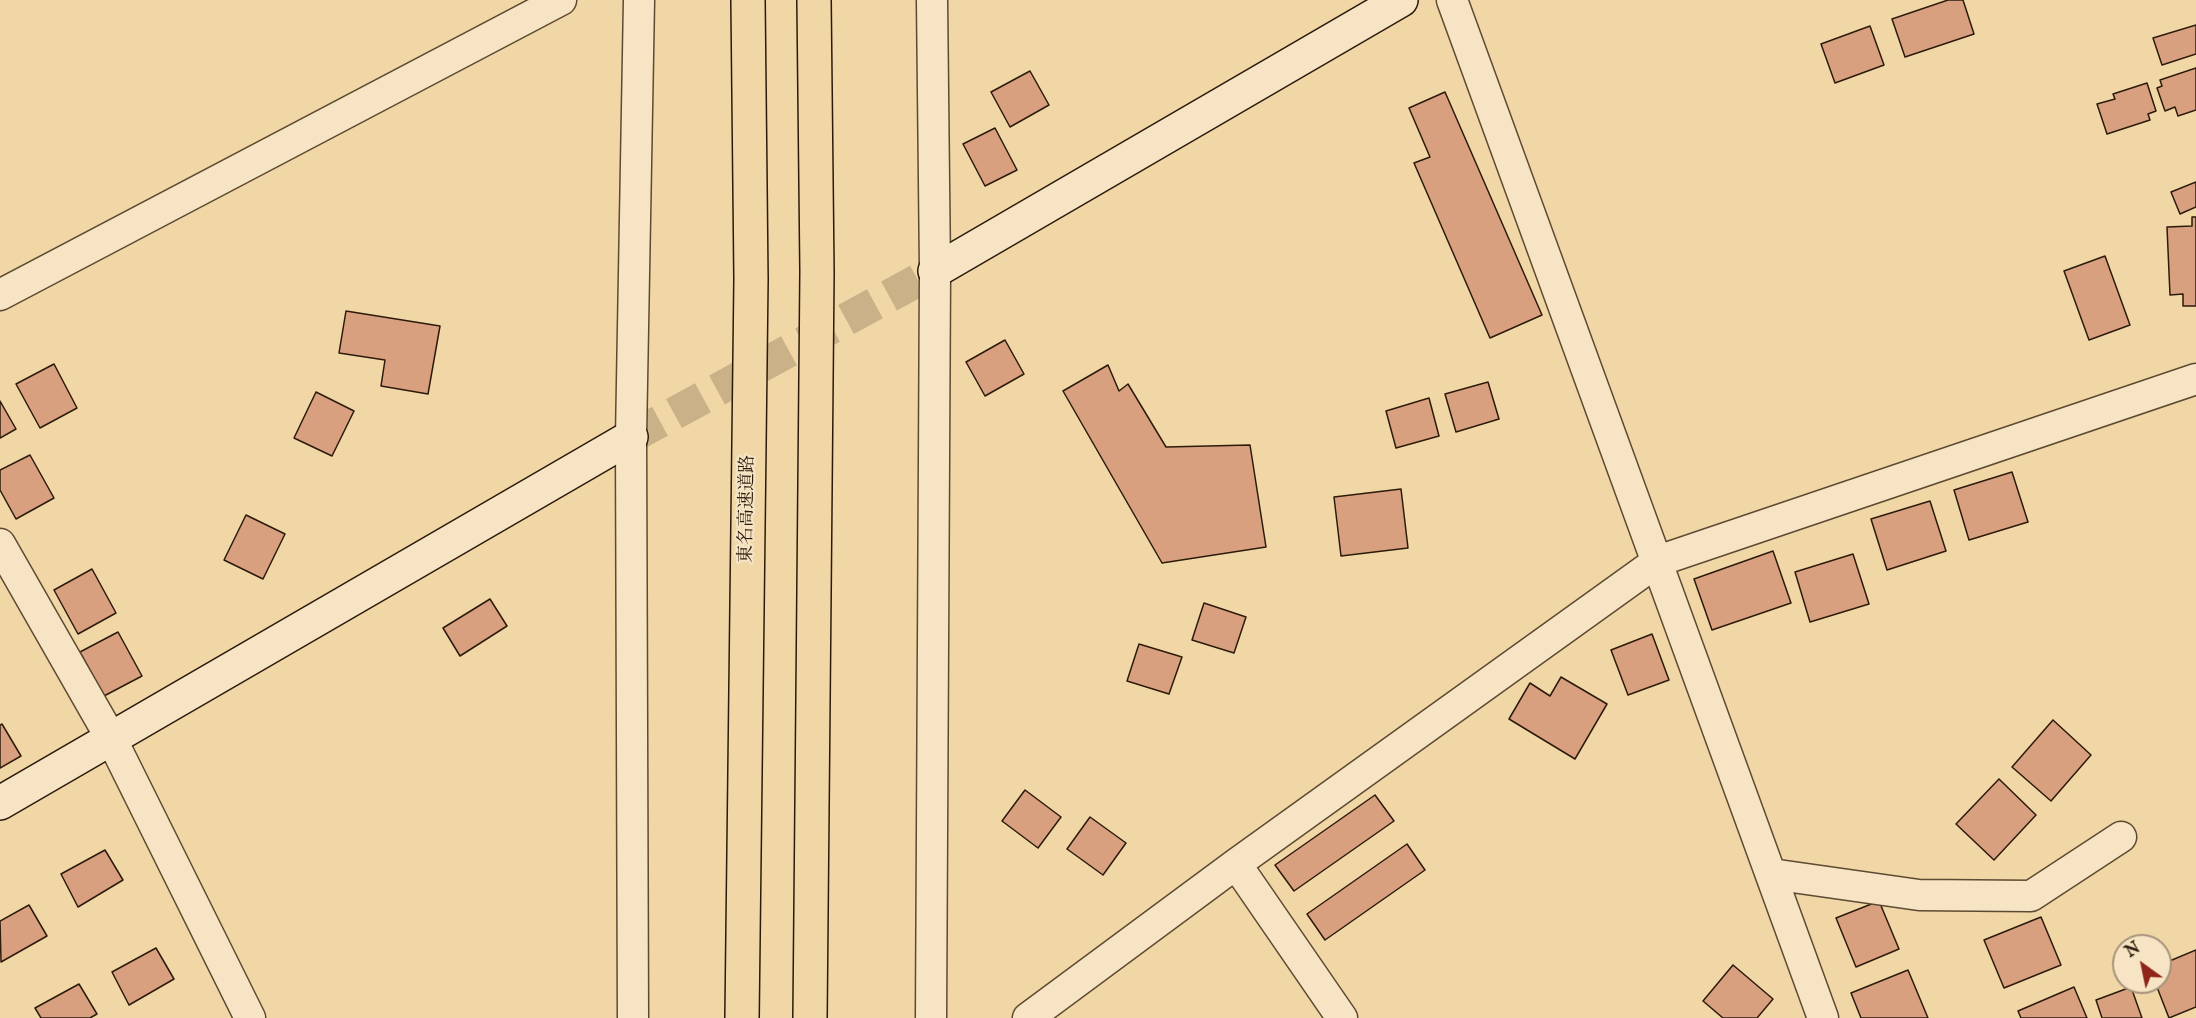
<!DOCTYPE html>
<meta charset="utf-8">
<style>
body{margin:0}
#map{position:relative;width:2196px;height:1018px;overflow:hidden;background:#f1d6a6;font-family:"IM FELL English",serif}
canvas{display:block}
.north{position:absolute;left:2112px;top:934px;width:60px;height:60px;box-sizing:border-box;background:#f6e4c5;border:2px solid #a5947b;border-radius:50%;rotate:327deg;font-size:16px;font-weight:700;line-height:24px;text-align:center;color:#2c1b0b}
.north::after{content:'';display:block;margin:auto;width:21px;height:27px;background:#8f2418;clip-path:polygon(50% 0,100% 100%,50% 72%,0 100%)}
</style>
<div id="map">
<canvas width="2196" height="1018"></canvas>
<div class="north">N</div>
</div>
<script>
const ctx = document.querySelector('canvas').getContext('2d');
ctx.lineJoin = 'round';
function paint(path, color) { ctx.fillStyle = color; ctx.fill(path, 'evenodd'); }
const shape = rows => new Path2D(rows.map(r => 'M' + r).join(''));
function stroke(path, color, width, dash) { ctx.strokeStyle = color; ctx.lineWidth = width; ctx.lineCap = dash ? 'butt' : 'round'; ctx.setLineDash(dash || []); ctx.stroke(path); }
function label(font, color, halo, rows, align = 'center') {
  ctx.font = font + ' "IM FELL English","Noto Serif JP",serif'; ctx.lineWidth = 4.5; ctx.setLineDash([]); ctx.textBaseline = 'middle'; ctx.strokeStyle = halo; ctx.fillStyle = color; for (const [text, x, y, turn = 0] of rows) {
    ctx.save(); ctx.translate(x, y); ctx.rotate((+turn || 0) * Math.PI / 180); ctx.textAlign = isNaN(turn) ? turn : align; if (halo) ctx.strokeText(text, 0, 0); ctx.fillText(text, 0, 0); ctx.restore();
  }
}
const building = shape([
 [1948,0,1963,0,1974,34,1905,57,1892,19,1948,0],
 [2196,25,2196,54,2162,65,2153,38,2196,25],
 [1870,26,1884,65,1835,83,1821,44,1870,26],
 [2196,68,2196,110,2178,116,2175,107,2165,111,2157,88,2162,86,2160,80,2196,68],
 [1030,71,1049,105,1010,127,991,92,1030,71],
 [2147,83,2156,111,2148,114,2150,120,2107,134,2097,104,2115,99,2113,94,2147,83],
 [1445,92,1542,315,1490,338,1414,163,1430,157,1409,108,1445,92],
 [995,128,1017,170,985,186,963,144,995,128],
 [2196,182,2196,207,2180,214,2171,192,2196,182],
 [2192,217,2196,217,2196,306,2183,306,2183,294,2170,295,2167,227,2192,226,2192,217],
 [2105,256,2130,325,2089,340,2064,271,2105,256],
 [346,311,440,326,428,394,381,386,385,360,339,353,346,311],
 [1005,340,1024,374,985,396,966,362,1005,340],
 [54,364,77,408,40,428,16,384,54,364],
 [1108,365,1119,391,1128,384,1166,447,1250,445,1266,547,1162,563,1063,391,1108,365],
 [1488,382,1499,419,1456,432,1445,394,1488,382],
 [316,392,354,411,332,456,294,438,316,392],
 [1429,398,1439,436,1396,448,1386,411,1429,398],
 [0,401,16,429,0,438,0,401],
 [30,455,54,498,16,519,0,490,0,470,30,455],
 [2012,472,2028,522,1969,540,1954,490,2012,472],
 [1401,489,1408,548,1341,556,1334,497,1401,489],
 [1930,501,1946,551,1887,570,1871,519,1930,501],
 [246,515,285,534,263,579,224,560,246,515],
 [1773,551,1791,603,1712,630,1694,579,1773,551],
 [1853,554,1869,604,1810,622,1795,572,1853,554],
 [92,569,116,613,78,634,54,590,92,569],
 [490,599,507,626,460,656,443,628,490,599],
 [1204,603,1246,617,1234,653,1192,640,1204,603],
 [118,632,142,676,104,696,80,652,118,632],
 [1652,634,1669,680,1628,695,1611,650,1652,634],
 [1139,644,1182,657,1169,694,1127,681,1139,644],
 [1561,677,1607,704,1575,759,1509,719,1530,683,1550,696,1561,677],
 [2053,720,2091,755,2051,801,2012,767,2053,720],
 [2,724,21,756,0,768,0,725,2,724],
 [1999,779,2036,815,1994,860,1956,824,1999,779],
 [1025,790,1061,817,1038,848,1002,821,1025,790],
 [1375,795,1394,821,1294,891,1275,865,1375,795],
 [1090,817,1126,843,1103,875,1067,849,1090,817],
 [1407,844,1425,870,1325,940,1307,914,1407,844],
 [105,850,123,880,78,907,61,874,105,850],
 [1879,901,1899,949,1856,967,1836,918,1879,901],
 [29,905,47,936,1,962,0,921,29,905],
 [2041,917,2061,965,2004,988,1984,940,2041,917],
 [156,948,174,979,129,1005,112,972,156,948],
 [2196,950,2196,1007,2169,1018,2155,982,2160,982,2160,965,2196,950],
 [1733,965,1773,999,1757,1018,1723,1018,1703,1001,1733,965],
 [1908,970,1928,1018,1861,1018,1851,993,1908,970],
 [79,984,97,1014,90,1018,41,1018,35,1008,79,984],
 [2074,987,2087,1018,2021,1018,2018,1011,2074,987],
 [2131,987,2142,1018,2102,1018,2096,1000,2131,987]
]);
paint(building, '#d9a080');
stroke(building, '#2c1b0b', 1.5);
stroke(shape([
 [631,437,935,271]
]), '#cab187', 33, [33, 16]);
const street = shape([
 [1452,0,1823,1018],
 [0,295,561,0],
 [0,544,112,740,250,1018],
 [1236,864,1342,1018],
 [1771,874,1919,895,2031,896,2121,837],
 [633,1018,631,437,639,0],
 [931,1018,935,271,932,0],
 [1028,1018,1236,864,1658,561,2196,379]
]);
const secondary = shape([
 [935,271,1401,0],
 [0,803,631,437]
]);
const highway = shape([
 [742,1018,751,279,748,0],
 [810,1018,817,272,814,0]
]);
stroke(street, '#5d4a32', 33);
stroke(secondary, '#2c1b0b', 36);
stroke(highway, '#2c1b0b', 36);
stroke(street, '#f6e4c5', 30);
stroke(secondary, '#f6e4c5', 33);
stroke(highway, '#f1d6a6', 33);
label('18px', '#2c1b0b', '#f6e4c5', [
 ["東名高速道路",748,509,-89]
]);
</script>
